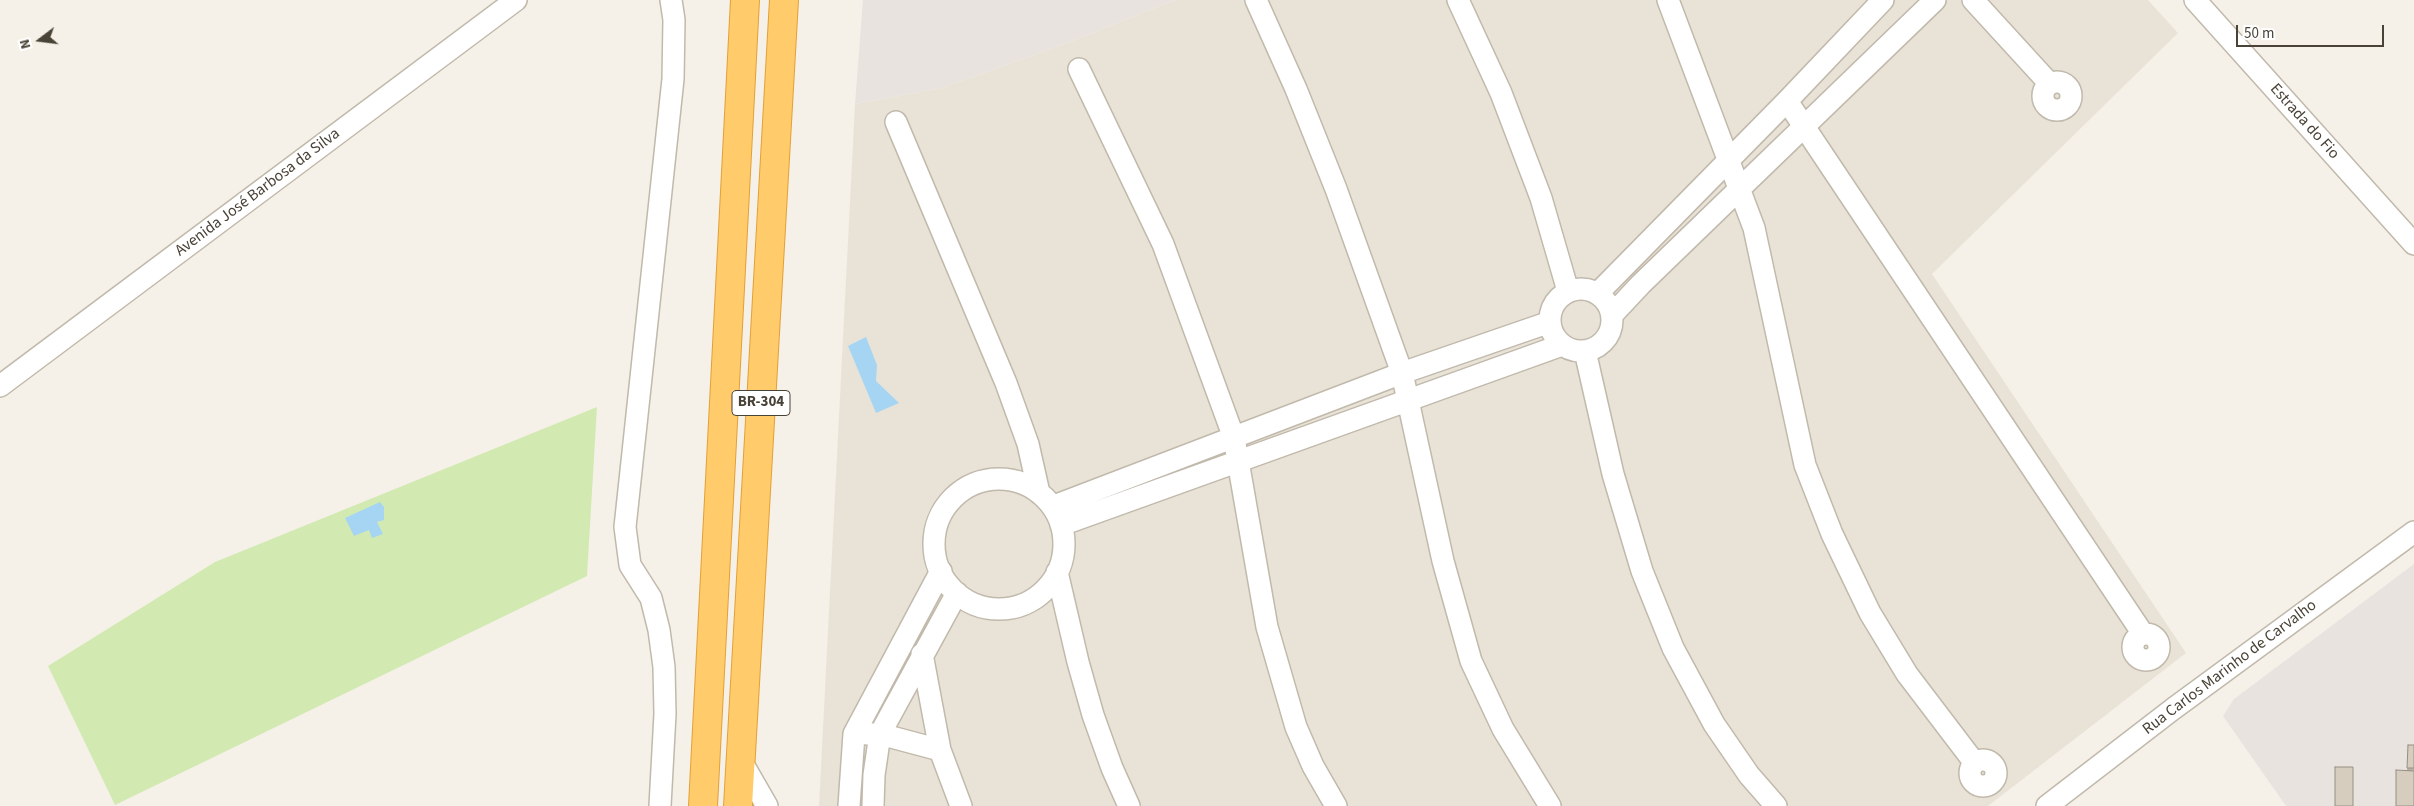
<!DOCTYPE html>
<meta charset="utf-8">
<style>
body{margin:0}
#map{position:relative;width:2414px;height:806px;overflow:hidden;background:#f5f1e9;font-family:"Source Sans 3",sans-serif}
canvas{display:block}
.north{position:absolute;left:15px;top:15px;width:50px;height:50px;-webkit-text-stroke:4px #fff;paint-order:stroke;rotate:255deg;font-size:14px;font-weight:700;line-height:20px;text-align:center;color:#494237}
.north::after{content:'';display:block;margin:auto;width:18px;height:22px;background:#494237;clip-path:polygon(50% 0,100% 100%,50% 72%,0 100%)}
.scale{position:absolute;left:2236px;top:25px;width:148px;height:22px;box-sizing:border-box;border:2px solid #494237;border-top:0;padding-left:6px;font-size:15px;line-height:18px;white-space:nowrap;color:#494237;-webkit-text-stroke:4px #fff;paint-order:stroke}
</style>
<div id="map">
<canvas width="2414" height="806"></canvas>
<div class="north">N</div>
<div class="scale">50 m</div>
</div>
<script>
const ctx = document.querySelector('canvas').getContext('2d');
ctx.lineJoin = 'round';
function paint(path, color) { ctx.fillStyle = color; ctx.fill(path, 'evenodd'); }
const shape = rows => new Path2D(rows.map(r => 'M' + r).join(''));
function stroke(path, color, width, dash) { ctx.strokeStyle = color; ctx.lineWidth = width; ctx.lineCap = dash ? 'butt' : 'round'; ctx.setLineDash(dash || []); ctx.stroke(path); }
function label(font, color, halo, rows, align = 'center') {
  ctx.font = font + ' "Source Sans 3",sans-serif'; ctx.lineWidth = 4.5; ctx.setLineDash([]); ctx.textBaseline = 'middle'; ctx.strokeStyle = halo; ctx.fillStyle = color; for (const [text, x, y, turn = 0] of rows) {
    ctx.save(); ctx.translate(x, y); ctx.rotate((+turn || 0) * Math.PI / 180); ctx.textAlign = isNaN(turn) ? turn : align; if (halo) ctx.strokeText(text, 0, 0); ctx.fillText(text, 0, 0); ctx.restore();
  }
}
paint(shape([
 [1175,0,2148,0,2178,33,1932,274,2186,653,1988,806,819,806,855,104,942,88,1070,42]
]), '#e9e3d7');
paint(shape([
 [863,0,1175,0,1070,42,942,88,855,104],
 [2414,564,2414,806,2286,806,2223,716,2234,699]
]), '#e8e3de');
paint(shape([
 [597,407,587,576,115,805,48,666,215,562]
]), '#d2eab1');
paint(shape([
 [866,337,877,365,876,381,899,403,876,413,848,346],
 [380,502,384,507,384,520,377,522,383,534,372,538,369,530,354,536,345,518]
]), '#a5d5f3');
const street = shape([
 [1256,0,1296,89,1336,189,1402,373,1443,561,1471,661,1503,729,1550,806],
 [1458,0,1501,93,1541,198,1568,291],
 [1668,0,1754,228,1805,465,1832,534,1870,613,1907,674,1974,762],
 [1973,0,2049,83],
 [2195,0,2414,244],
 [1079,69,1163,244,1234,438,1267,627,1296,727,1313,766,1336,806],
 '2043 96a14 14 0 1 1 28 0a14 14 0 1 1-28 0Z',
 [1787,101,2143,634],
 [896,122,1006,383,1028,444,1039,493],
 '1550 320a31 31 0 1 1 62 0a31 31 0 1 1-62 0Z',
 [1598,293,1787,101,1883,0],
 [1612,315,1641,284,1935,0],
 [1585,351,1613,474,1642,571,1673,648,1714,724,1749,775,1776,806],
 [0,386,516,0],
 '934 544a65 65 0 1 1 130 0a65 65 0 1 1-130 0Z',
 [1054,506,1402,373,1550,322],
 [1061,525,1562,345],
 [1057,572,1078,662,1093,715,1112,768,1129,806],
 '2133 647a13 13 0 1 1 26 0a13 13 0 1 1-26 0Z',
 [922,654,940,750,961,806],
 [867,734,880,734,940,750],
 [740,759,767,806],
 '1970 773a13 13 0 1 1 26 0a13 13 0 1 1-26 0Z',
 [660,806,665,714,664,667,659,630,651,598,630,565,625,527,673,79,674,20,671,0],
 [849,806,854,734,941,571],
 [873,806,874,775,880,734,957,593],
 [2047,806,2173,709,2414,532]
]);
const highway = shape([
 [703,806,745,0],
 [738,806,784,0]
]);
stroke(street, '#c1b9ab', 24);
stroke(highway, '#e3a036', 30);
stroke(street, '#fff', 21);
stroke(highway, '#ffcb6b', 28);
paint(shape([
 [2408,745,2414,745,2414,806,2407,771]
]), '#b9b0a3');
const building = shape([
 [2408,745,2414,745,2414,768,2407,768,2408,745],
 [2335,767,2353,767,2353,806,2335,806,2335,767],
 [2396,770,2414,771,2414,806,2396,806,2396,770]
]);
paint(building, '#d7cdbe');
stroke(building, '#969085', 1);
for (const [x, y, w] of [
 [761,403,58]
]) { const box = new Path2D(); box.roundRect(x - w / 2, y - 12.5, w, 25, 4); ctx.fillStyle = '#fff'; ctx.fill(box); stroke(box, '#494237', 1); }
label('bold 15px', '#494237', null, [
 ["BR-304",761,403]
]);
label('16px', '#494237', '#fff', [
 ["Estrada do Fio",2304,122,48],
 ["Avenida José Barbosa da Silva",258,193,-37],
 ["Rua Carlos Marinho de Carvalho",2230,668,-37]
]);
</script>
